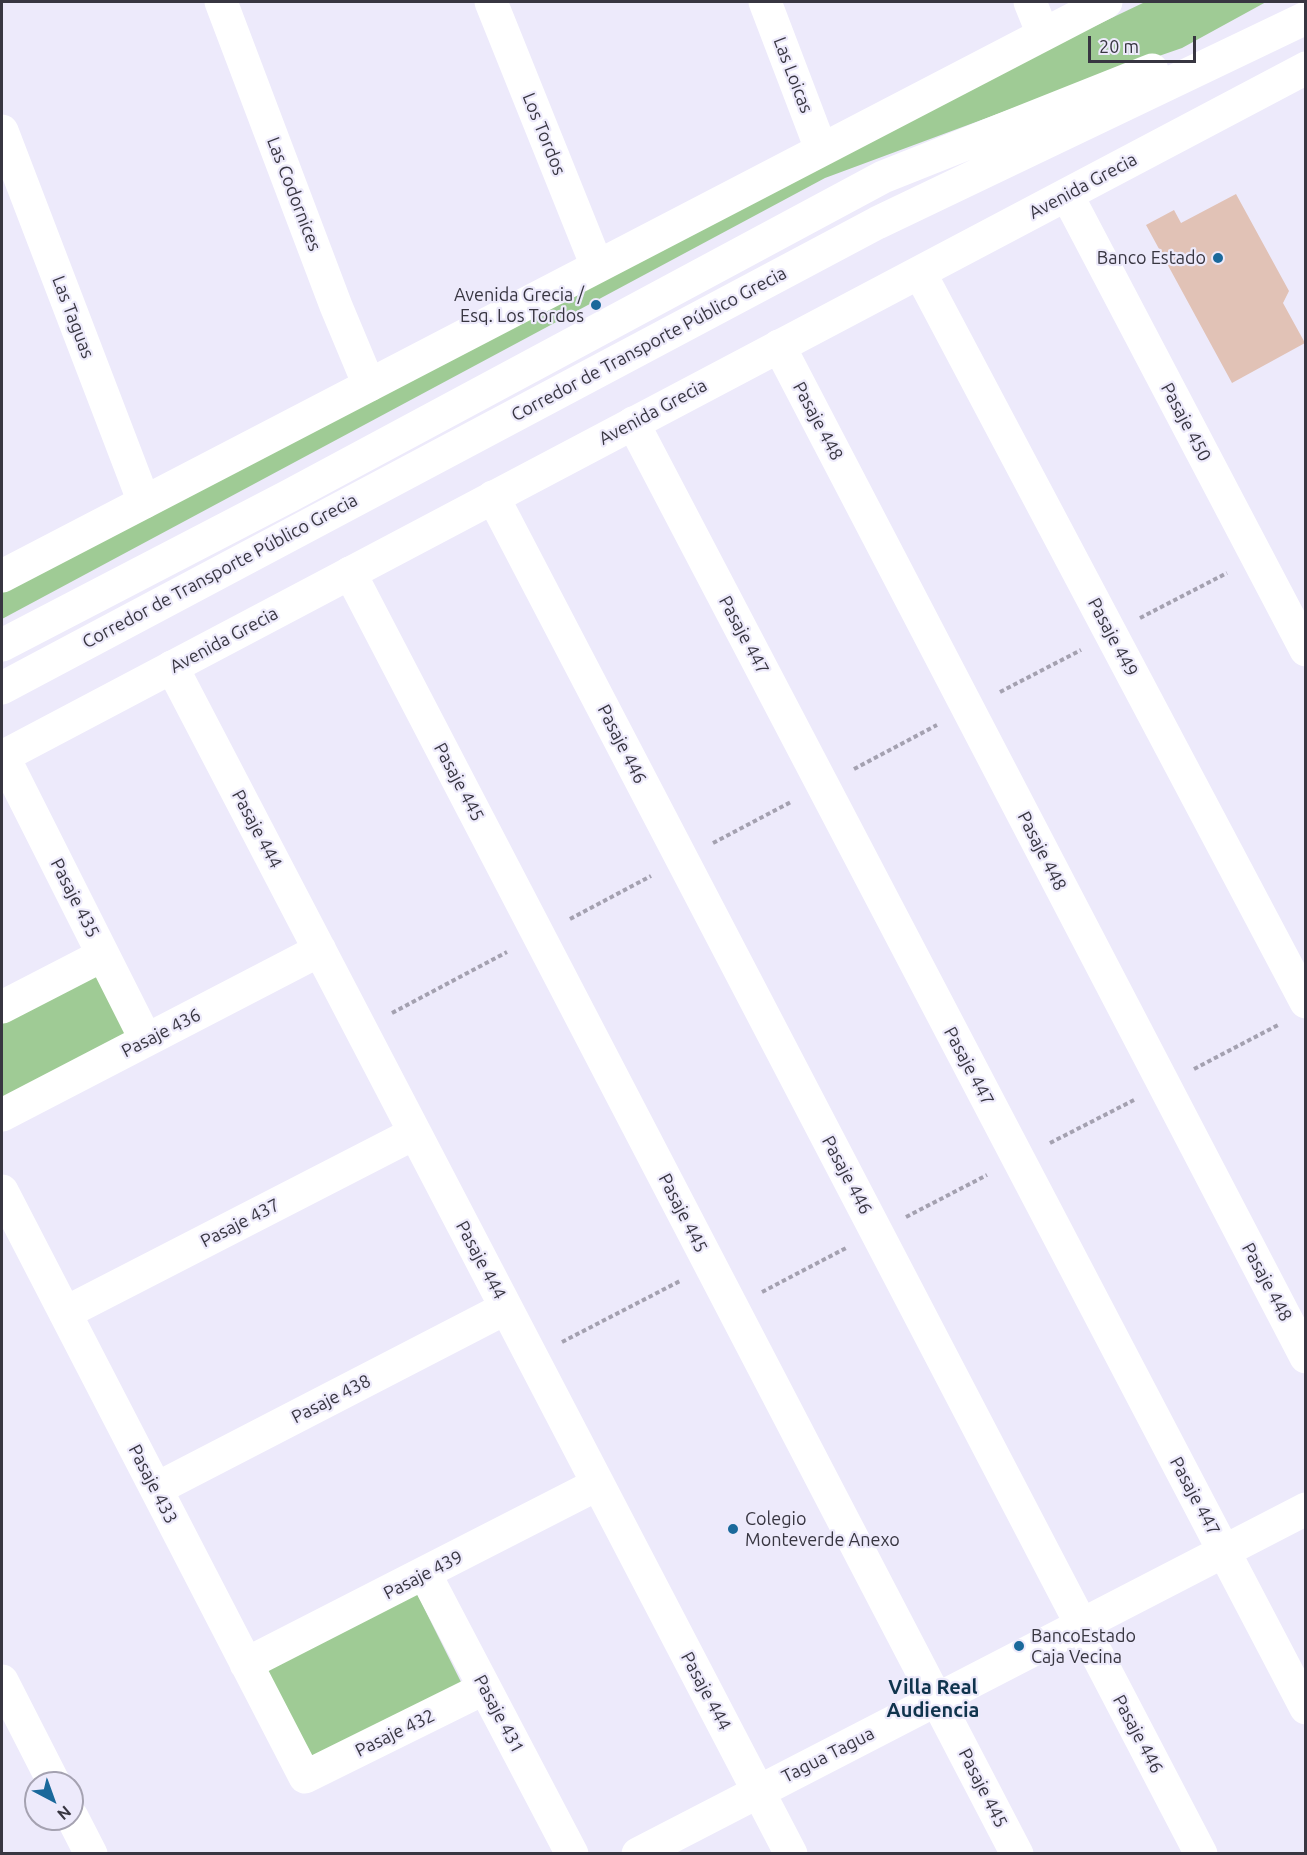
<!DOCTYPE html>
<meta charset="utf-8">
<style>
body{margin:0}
#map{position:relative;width:1307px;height:1855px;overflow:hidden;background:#edeafb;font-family:Ubuntu,sans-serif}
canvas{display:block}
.frame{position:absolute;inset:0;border:3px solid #383641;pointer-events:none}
.north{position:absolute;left:24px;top:1771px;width:60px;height:60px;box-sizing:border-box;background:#edeafb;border:2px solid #a5a2b1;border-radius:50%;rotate:139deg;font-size:16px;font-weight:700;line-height:24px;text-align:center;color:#383641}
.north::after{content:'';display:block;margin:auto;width:21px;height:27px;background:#1a699b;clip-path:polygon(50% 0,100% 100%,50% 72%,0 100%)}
.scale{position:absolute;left:1088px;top:36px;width:108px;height:27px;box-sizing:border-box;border:3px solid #383641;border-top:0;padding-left:8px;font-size:18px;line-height:21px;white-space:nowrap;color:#383641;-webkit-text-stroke:4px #edeafb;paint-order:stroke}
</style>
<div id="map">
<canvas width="1307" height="1855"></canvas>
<div class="frame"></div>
<div class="north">N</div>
<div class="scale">20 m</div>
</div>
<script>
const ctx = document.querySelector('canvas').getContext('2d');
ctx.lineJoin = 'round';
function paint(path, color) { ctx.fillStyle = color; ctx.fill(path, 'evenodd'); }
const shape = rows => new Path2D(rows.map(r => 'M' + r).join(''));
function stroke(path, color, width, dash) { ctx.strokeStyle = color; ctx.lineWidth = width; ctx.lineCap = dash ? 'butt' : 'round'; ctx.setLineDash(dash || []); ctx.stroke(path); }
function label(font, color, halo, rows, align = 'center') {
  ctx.font = font + ' Ubuntu,sans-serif'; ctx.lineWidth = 4.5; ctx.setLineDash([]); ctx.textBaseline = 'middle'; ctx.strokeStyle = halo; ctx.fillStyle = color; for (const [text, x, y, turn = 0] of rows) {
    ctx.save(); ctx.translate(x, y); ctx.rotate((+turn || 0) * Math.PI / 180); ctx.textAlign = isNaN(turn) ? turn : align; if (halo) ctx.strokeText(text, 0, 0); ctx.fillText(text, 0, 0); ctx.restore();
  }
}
paint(shape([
 [1145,2,1266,2,1182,48,1081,83,825,178,2,619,2,589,824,155],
 [97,967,133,1036,2,1103,2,1015],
 [417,1594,463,1686,312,1760,266,1668]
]), '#9fcb95');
paint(shape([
 [1236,194,1289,291,1283,303,1305,343,1232,383,1146,225,1174,210,1181,223]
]), '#e1c2b6');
stroke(shape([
 [1140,618,1227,573],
 [1000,692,1081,650],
 [854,769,937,725],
 [713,843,791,802],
 [570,919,651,876],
 [392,1013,507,952],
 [1194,1069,1280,1024],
 [1050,1143,1134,1100],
 [906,1217,987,1175],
 [762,1292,846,1248],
 [562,1342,680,1281]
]), '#a4a1b0', 4, [4.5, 3]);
stroke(shape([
 [221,2,336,306,369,385],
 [491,2,597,266],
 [765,2,821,149],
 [1030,2,1043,34],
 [2,131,144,502],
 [1067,195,1306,650],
 [920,273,1306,1002],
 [779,346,1306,1357],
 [633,423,1306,1708],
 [493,497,1201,1854],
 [350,573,1017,1854],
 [2,645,289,496,883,177,1152,70],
 [172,667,791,1854],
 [2,688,877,223,1306,18],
 [3,756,146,1040],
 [2,1007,103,955],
 [2,1115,320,950],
 [2,1191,305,1777,485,1688],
 [65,1313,415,1133],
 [156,1489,506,1308],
 [425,1574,572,1854],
 [246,1664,598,1484],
 [2,1681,54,1783],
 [72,1817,91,1854],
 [638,1854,1306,1509]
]), '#fff', 33);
stroke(shape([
 [2,576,1106,2],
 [2,757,1306,68]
]), '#fff', 33);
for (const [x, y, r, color] of [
 [1218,258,6,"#1a699b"],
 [596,305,6,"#1a699b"],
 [733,1529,6,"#1a699b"],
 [1019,1646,6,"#1a699b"]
]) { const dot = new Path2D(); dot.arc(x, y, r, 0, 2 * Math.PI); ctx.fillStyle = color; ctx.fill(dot); stroke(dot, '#edeafb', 2); }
label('18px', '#383641', '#edeafb', [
 ["Las Loicas",793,75,69],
 ["Los Tordos",544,134,68],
 ["Avenida Grecia",1083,186,-28],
 ["Las Codornices",294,194,69],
 ["Las Taguas",73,317,69],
 ["Corredor de Transporte Público Grecia",649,344,-28],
 ["Avenida Grecia",653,412,-28],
 ["Pasaje 448",818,421,62],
 ["Pasaje 450",1186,422,62],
 ["Corredor de Transporte Público Grecia",220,571,-28],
 ["Pasaje 447",744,635,62],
 ["Pasaje 449",1113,637,62],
 ["Avenida Grecia",224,640,-28],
 ["Pasaje 446",622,744,63],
 ["Pasaje 445",459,782,62],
 ["Pasaje 444",257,829,62],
 ["Pasaje 448",1042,851,63],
 ["Pasaje 435",75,898,63],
 ["Pasaje 436",161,1033,-27],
 ["Pasaje 447",969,1066,62],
 ["Pasaje 446",847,1175,62],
 ["Pasaje 445",683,1213,63],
 ["Pasaje 437",240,1223,-27],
 ["Pasaje 444",481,1260,62],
 ["Pasaje 448",1267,1282,62],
 ["Pasaje 438",331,1399,-27],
 ["Pasaje 433",153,1484,63],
 ["Pasaje 447",1195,1496,62],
 ["Pasaje 439",423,1575,-27],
 ["Pasaje 444",706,1691,62],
 ["Pasaje 431",499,1714,62],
 ["Pasaje 432",395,1733,-26],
 ["Pasaje 446",1138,1734,62],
 ["Tagua Tagua",828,1755,-27],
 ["Pasaje 445",983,1788,63]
]);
label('18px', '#383641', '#edeafb', [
 ["Banco Estado",1206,258],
 ["Avenida Grecia /",584,295],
 ["Esq. Los Tordos",584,316],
 ["Colegio",745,1519,"left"],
 ["Monteverde Anexo",745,1540,"left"],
 ["BancoEstado",1031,1636,"left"],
 ["Caja Vecina",1031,1657,"left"]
], 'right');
label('bold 20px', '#10344d', '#edeafb', [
 ["Villa Real",933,1687],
 ["Audiencia",933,1710]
]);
</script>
